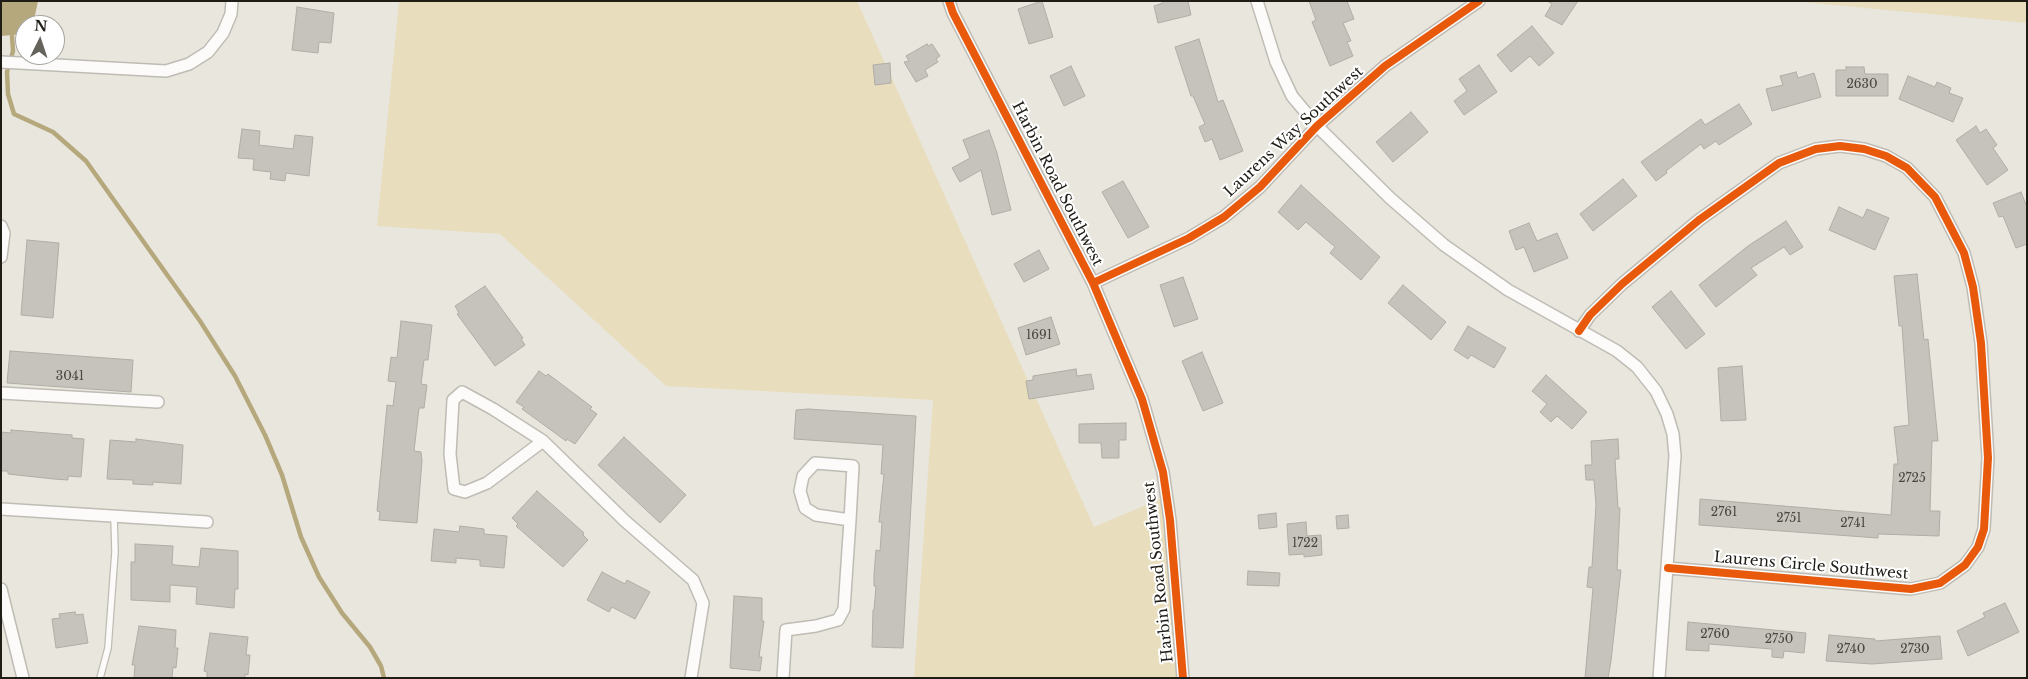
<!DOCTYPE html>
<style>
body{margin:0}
#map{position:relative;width:2028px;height:679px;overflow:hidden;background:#e9e6dd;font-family:"Libre Baskerville",serif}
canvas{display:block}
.frame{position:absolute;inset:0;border:2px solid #1f1d16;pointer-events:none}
.north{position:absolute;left:15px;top:15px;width:50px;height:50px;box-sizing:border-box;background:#fff;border:1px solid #a5a5a2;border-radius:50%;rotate:4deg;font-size:14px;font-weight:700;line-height:20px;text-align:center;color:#1f1d16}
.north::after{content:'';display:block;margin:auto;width:18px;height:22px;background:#66635c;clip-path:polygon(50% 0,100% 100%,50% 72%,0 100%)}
</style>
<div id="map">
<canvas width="2028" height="679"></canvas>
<div class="frame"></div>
<div class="north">N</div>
</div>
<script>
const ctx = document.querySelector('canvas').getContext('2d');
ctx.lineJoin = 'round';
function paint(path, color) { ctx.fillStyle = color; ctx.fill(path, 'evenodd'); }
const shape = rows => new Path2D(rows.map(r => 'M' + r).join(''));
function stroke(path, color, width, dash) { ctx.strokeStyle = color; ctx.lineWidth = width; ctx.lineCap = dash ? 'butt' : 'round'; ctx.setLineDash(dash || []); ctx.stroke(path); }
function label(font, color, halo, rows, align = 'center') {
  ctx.font = font + ' "Libre Baskerville",serif'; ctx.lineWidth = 4; ctx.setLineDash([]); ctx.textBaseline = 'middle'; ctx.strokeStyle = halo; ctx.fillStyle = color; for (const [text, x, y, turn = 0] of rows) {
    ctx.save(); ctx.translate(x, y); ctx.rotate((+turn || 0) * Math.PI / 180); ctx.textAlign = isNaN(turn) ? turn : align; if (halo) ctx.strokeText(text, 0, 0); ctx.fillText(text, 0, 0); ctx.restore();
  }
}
paint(shape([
 [399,1,857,1,1094,527,1167,496,1184,678,914,678,933,400,666,386,500,234,377,226],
 [1790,1,2027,1,2027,23]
]), '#e8ddbd');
paint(shape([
 [1,1,38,1,33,25,25,25,24,34,1,36]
]), '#b6a87d');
stroke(shape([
 [12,36,13,51,7,72,8,94,14,114,53,132,86,161,200,321,235,376,265,435,282,475,301,537,319,577,342,613,370,647,381,666,384,678]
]), '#b6a87d', 4.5);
const building = shape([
 [1042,1,1053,37,1029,44,1018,9,1042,1],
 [1162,1,1188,1,1191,15,1158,23,1154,6,1163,3,1162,1],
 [1309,1,1347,1,1354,19,1343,23,1351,41,1347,42,1353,56,1330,66,1312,22,1316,20,1309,1],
 [1547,1,1578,1,1562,25,1545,16,1552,4,1547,1],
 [297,7,334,13,331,43,319,42,318,53,292,50,297,7],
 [1532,26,1554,53,1539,66,1530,56,1511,72,1497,55,1532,26],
 [1199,39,1218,102,1223,100,1243,151,1220,160,1212,139,1205,142,1199,127,1205,124,1193,96,1191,96,1175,47,1199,39],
 [927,44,928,46,932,44,940,56,936,59,938,62,925,70,928,76,916,82,904,62,909,61,906,56,927,44],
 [890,63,891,83,875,85,873,65,890,63],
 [1479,65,1497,92,1464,115,1454,101,1467,91,1459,79,1479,65],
 [1071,66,1085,96,1064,106,1050,76,1071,66],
 [1846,67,1864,67,1865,74,1888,74,1888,96,1836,96,1836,70,1846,70,1846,67],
 [1796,72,1798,78,1814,73,1821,97,1772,111,1766,89,1783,85,1780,76,1796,72],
 [1908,76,1935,87,1937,82,1951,88,1949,93,1963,98,1953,122,1899,99,1908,76],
 [1739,104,1752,124,1719,145,1716,141,1704,149,1701,144,1666,171,1667,173,1656,181,1641,162,1701,119,1705,125,1739,104],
 [1411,112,1428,132,1393,162,1376,142,1411,112],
 [1976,126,1980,133,1986,129,1997,145,1993,148,2008,170,1987,185,1956,140,1976,126],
 [242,129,260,131,259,145,293,149,295,135,313,137,309,176,286,173,285,181,270,179,271,172,253,170,254,159,238,158,242,129],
 [989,130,997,153,1011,210,992,215,981,170,960,182,952,168,970,158,963,140,989,130],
 [1623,179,1637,196,1593,231,1580,214,1623,179],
 [1123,181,1149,227,1128,238,1102,192,1123,181],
 [1301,185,1380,257,1361,280,1330,253,1335,247,1306,222,1298,230,1278,212,1301,185],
 [2021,192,2027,207,2027,244,2016,248,2003,216,1999,217,1993,203,2021,192],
 [1839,207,1863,218,1867,209,1889,218,1875,250,1829,230,1839,207],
 [1786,221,1803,247,1790,255,1784,247,1751,268,1757,275,1716,307,1699,285,1748,246,1786,221],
 [1529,223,1537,241,1557,233,1568,258,1534,272,1524,247,1516,250,1509,231,1529,223],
 [27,240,59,243,53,318,21,315,27,240],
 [1039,250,1049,269,1024,282,1014,264,1039,250],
 [1917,274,1924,340,1928,339,1938,441,1932,441,1930,511,1940,511,1939,536,1878,534,1878,538,1699,525,1700,499,1891,515,1894,464,1898,464,1894,427,1909,425,1902,326,1899,326,1894,276,1917,274],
 [1183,277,1198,319,1174,327,1160,285,1183,277],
 [1403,285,1446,322,1431,340,1388,303,1403,285],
 [485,286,523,338,521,339,525,345,495,366,457,314,459,313,455,306,485,286],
 [1671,291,1705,334,1686,349,1652,307,1671,291],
 [1051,317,1060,344,1026,355,1018,328,1051,317],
 [401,321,432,325,428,360,424,360,421,384,427,385,424,408,419,408,414,451,421,452,422,461,417,523,379,520,380,512,377,511,387,405,393,406,396,382,388,381,391,357,397,358,401,321],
 [1468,326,1506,348,1494,368,1471,355,1468,359,1454,350,1468,326],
 [10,351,133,360,131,392,7,383,10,351],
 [1202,352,1223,403,1203,411,1182,361,1202,352],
 [1742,366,1746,420,1721,421,1718,368,1742,366],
 [1076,369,1077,376,1091,374,1094,389,1029,399,1026,381,1033,380,1033,376,1076,369],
 [539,371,546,376,548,374,592,407,590,409,597,414,575,444,567,439,566,441,522,409,524,407,516,402,539,371],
 [1546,375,1587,412,1572,429,1557,416,1551,422,1540,412,1547,404,1532,391,1546,375],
 [808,409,916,416,903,648,872,647,873,610,874,610,876,586,874,586,874,574,876,550,880,551,882,522,879,522,884,474,881,474,883,445,794,439,796,410,808,409],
 [1126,423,1126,440,1119,440,1119,458,1102,458,1101,443,1079,443,1079,424,1126,423],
 [11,430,72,435,72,438,84,439,81,477,68,476,68,480,54,479,8,474,8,471,1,471,1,432,11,433,11,430],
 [624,437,686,495,660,523,598,465,624,437],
 [136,439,183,445,181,484,153,482,153,485,133,484,133,480,107,479,110,440,136,442,136,439],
 [1618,439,1619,459,1615,459,1618,508,1620,508,1617,570,1621,570,1611,661,1608,678,1585,678,1593,588,1587,587,1589,567,1592,567,1596,505,1594,480,1586,480,1585,465,1592,465,1591,441,1618,439],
 [537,491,584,533,583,535,588,540,563,567,516,526,518,524,512,518,537,491],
 [1276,513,1277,527,1259,529,1258,515,1276,513],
 [1348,515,1349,528,1337,529,1336,516,1348,515],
 [1306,522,1307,536,1321,535,1322,555,1304,557,1304,554,1289,555,1287,524,1306,522],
 [460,526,484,529,484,534,507,536,504,568,480,566,480,560,456,558,456,563,431,561,434,529,459,532,460,526],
 [135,544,173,546,172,564,175,565,199,567,201,548,238,551,238,589,235,589,234,608,196,604,197,587,170,585,170,602,131,600,131,562,135,562,135,544],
 [1248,571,1280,573,1279,586,1247,585,1248,571],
 [602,572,625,584,627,580,650,592,635,619,612,607,609,612,587,600,602,572],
 [734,596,762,598,762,621,764,621,759,657,762,657,760,671,730,668,734,596],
 [2005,603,2019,632,1968,656,1957,631,1985,617,1983,613,2005,603],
 [75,612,76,615,83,614,88,643,56,648,52,619,60,618,59,614,75,612],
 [1688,622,1806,633,1804,653,1784,651,1783,658,1772,657,1772,649,1709,644,1709,651,1686,650,1688,622],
 [139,626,176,630,175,648,178,648,176,668,173,667,172,678,134,678,135,665,132,665,139,626],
 [210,633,248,637,246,655,250,655,248,675,245,674,245,678,207,678,207,672,204,671,210,633],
 [1829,635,1875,639,1875,641,1940,636,1942,659,1872,664,1826,661,1829,635]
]);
paint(building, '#c6c3bc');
stroke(building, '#afada6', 1);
const service = shape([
 [100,678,108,648,115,552,114,516]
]);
const minor = shape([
 [949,1,953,13,1093,283,1142,399,1163,472,1170,520,1183,678],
 [1257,1,1276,62,1292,96,1317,126,1390,198,1444,245,1508,290,1617,351,1637,367,1656,391,1667,414,1673,434,1675,456,1659,678],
 [1,62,166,71,189,64,208,52,223,33,231,14,232,1],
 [1,226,4,233,1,257],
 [1093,283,1189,238,1224,217,1260,187,1317,126,1385,66,1479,1],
 [1579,331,1590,315,1622,284,1699,220,1779,163,1816,149,1840,146,1864,149,1886,156,1907,168,1935,197,1964,253,1973,287,1981,343,1988,458,1984,529,1978,547,1965,565,1940,583,1911,589,1668,568],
 [462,392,493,409,543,441,487,483,465,492,454,489,450,454,453,400,462,392],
 [1,393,158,402],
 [543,441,625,521,693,580,703,603,691,678],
 [1,509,207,522],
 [1,589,23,678],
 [783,678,786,630,816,626,838,620,844,609,850,520,853,466,815,463,803,476,800,491,805,508,816,515,850,520]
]);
stroke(service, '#bebcb4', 8);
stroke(minor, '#bebcb4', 14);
stroke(service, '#fcfbfa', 5.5);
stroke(minor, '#fcfbfa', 11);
stroke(shape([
 [949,1,953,13,1093,283,1142,399,1163,472,1170,520,1183,678],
 [1093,283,1189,238,1224,217,1260,187,1317,126,1385,66,1479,1],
 [1579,331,1590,315,1622,284,1699,220,1779,163,1816,149,1840,146,1864,149,1886,156,1907,168,1935,197,1964,253,1973,287,1981,343,1988,458,1984,529,1978,547,1965,565,1940,583,1911,589,1668,568]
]), '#e8590c', 8);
label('12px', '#494640', null, [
 ["2630",1862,85],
 ["1691",1039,336],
 ["3041",70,377],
 ["2725",1912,479],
 ["2761",1724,513],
 ["2751",1789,519],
 ["2741",1853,524],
 ["1722",1305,544],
 ["2760",1715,635],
 ["2750",1779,640],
 ["2740",1851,650],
 ["2730",1915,650]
]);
label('15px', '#1f1d16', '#fff', [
 ["Laurens Way Southwest",1294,132,-43],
 ["Harbin Road Southwest",1057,184,63],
 ["Laurens Circle Southwest",1811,566,5],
 ["Harbin Road Southwest",1159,572,-96]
]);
</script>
